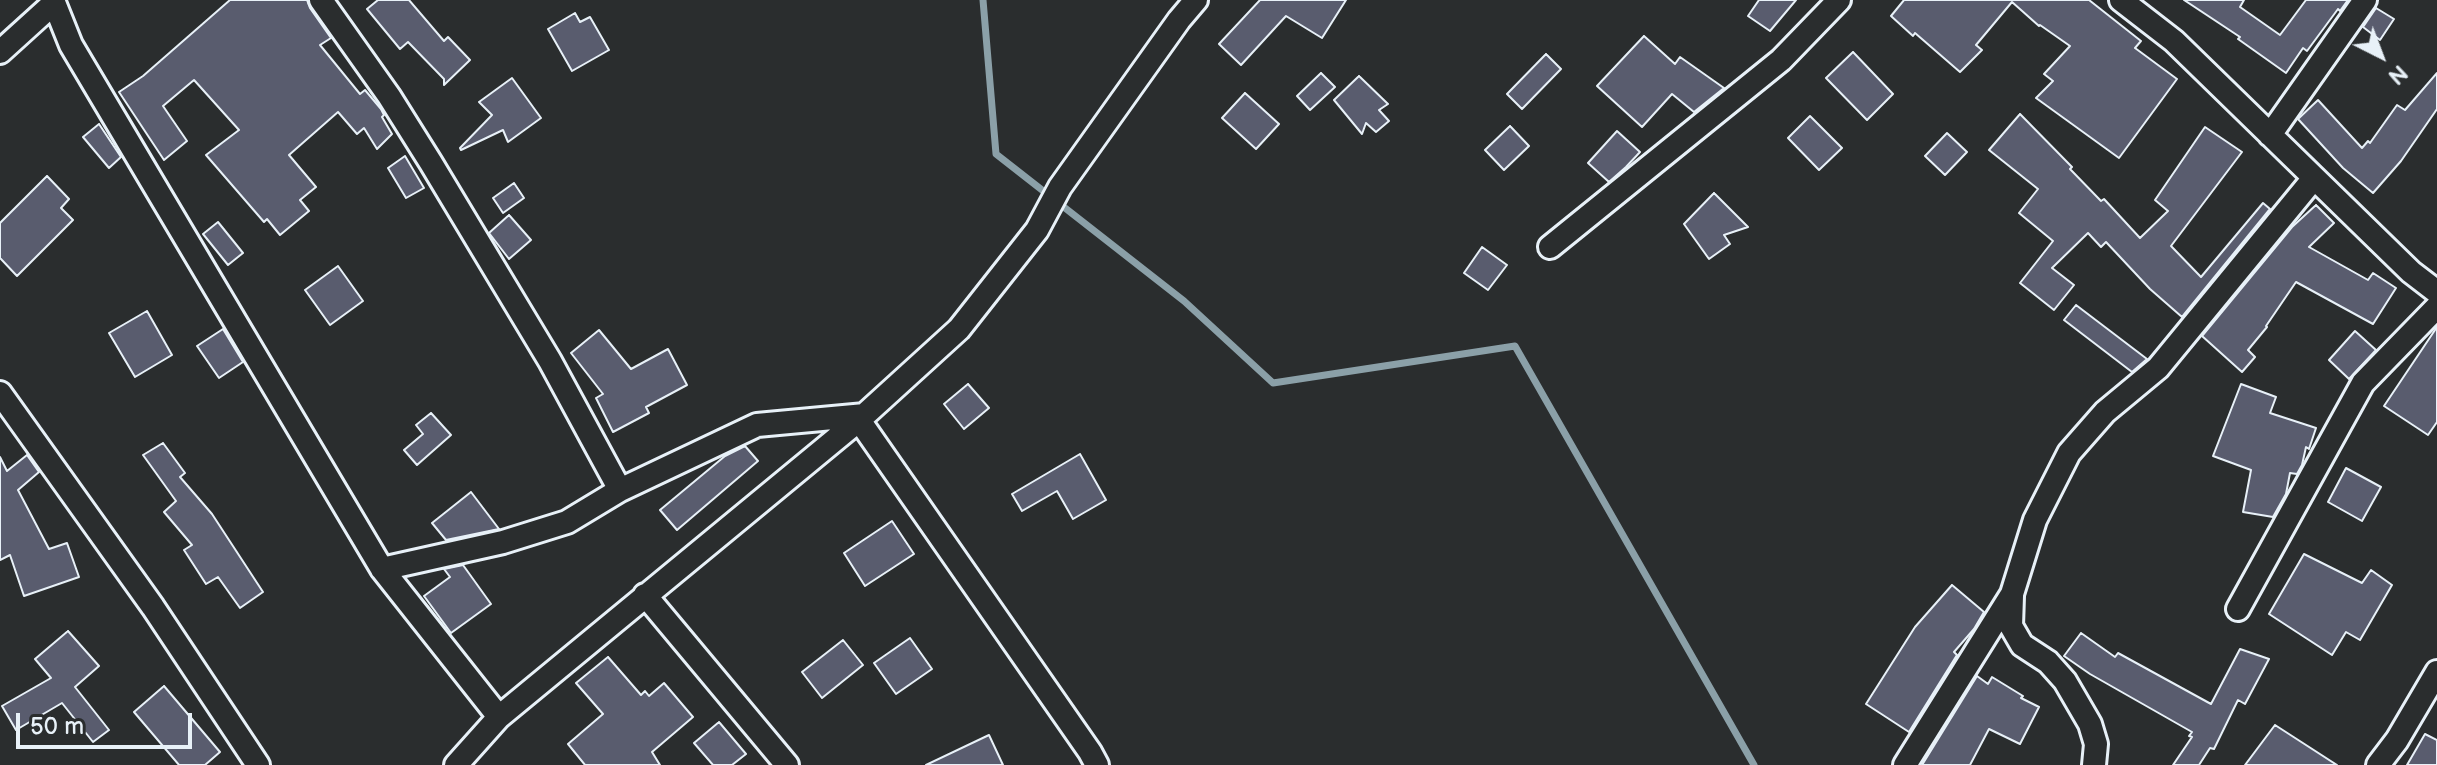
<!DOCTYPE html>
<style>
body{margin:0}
#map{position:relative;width:2437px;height:765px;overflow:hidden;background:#2a2d2e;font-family:"Balsamiq Sans",sans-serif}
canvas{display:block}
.north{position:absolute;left:2341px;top:16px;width:80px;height:80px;-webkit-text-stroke:6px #2a2d2e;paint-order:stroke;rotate:138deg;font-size:22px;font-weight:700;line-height:32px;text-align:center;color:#e8f1f8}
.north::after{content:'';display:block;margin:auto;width:28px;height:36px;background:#e8f1f8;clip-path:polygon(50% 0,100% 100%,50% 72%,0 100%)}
.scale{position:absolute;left:16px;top:713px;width:176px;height:36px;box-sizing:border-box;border:4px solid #e8f1f8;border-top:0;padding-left:10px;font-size:24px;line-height:28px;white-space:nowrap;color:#e8f1f8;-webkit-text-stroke:6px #2a2d2e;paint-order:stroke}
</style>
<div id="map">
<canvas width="2437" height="765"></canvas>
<div class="north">N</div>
<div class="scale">50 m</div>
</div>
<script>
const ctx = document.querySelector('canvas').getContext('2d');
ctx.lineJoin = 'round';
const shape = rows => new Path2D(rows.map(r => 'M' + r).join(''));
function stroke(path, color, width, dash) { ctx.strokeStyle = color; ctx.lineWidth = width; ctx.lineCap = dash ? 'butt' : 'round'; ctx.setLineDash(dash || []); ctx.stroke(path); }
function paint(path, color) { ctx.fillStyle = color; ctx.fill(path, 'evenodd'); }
stroke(shape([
 [983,0,996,154,1184,301,1273,383,1515,346,1754,765]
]), '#8ba0a8', 7);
const building = shape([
 [230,0,307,0,310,8,331,38,320,45,360,94,365,90,381,109,384,115,382,117,392,134,377,149,364,128,357,134,338,112,289,155,316,187,300,200,309,211,280,235,267,219,264,222,206,155,239,130,194,80,163,106,187,141,164,160,119,92,143,76,230,0],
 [378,0,409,0,444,41,448,37,470,60,444,85,444,79,408,42,400,49,367,9,378,0],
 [1260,0,1346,0,1322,38,1286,16,1241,65,1219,44,1260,0],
 [1759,0,1796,0,1770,31,1748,16,1759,0],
 [1904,0,2089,0,2141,41,2135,48,2177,79,2119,158,2036,98,2053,81,2044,74,2070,46,2040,25,2039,26,2012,2,1976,45,1982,50,1960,72,1915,33,1913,36,1891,16,1904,0],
 [2184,0,2244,0,2240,7,2280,35,2306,0,2348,0,2340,11,2338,9,2307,51,2303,48,2286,73,2238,39,2240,37,2184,0],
 [2376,8,2394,19,2380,40,2363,27,2376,8],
 [575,13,580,22,590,17,609,50,572,71,548,29,575,13],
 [1644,36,1675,64,1680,57,1724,88,1694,112,1672,94,1642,127,1597,86,1644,36],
 [1853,52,1893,94,1867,120,1826,78,1853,52],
 [1546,54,1561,69,1522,109,1507,94,1546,54],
 [1321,73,1335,87,1310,110,1297,96,1321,73],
 [2437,73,2437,109,2401,161,2373,193,2343,168,2298,119,2318,100,2362,148,2368,141,2370,143,2397,105,2405,110,2437,73],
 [1359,76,1388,104,1379,110,1389,121,1376,132,1366,123,1362,134,1334,100,1359,76],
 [512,78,541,118,508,142,503,130,461,150,460,148,492,115,479,102,512,78],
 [1245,93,1279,124,1256,149,1222,118,1245,93],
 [2020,114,2072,167,2070,169,2101,201,2104,199,2140,238,2168,211,2155,200,2205,127,2242,152,2171,246,2201,277,2263,203,2270,209,2182,317,2150,289,2106,242,2101,247,2088,233,2052,268,2074,285,2054,310,2020,283,2053,241,2019,213,2038,189,1989,150,2020,114],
 [1810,116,1842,148,1819,170,1788,138,1810,116],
 [99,124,121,157,109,168,83,137,99,124],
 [1510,126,1529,146,1504,170,1485,150,1510,126],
 [1617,131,1640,152,1626,167,1609,182,1588,163,1617,131],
 [1947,133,1967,152,1945,175,1925,156,1947,133],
 [405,156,424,188,406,198,388,168,405,156],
 [47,176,69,199,61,208,73,220,17,276,0,258,0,223,47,176],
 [514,183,524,198,503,213,493,198,514,183],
 [1714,193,1748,227,1724,235,1730,244,1709,259,1684,224,1714,193],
 [2316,205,2334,223,2309,247,2368,280,2373,273,2396,288,2373,324,2296,282,2266,326,2267,327,2248,350,2255,357,2242,372,2202,336,2292,227,2316,205],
 [509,215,531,240,509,259,489,233,509,215],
 [218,222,243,253,228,265,203,234,218,222],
 [1482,247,1507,265,1488,290,1464,273,1482,247],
 [338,266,363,301,330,325,305,290,338,266],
 [2076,305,2147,359,2132,372,2064,320,2076,305],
 [147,311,172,355,135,377,109,333,147,311],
 [2437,327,2437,422,2428,435,2384,406,2437,327],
 [223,329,243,362,219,378,197,346,223,329],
 [599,330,631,369,668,349,687,385,646,407,649,413,613,432,596,398,603,394,571,353,599,330],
 [2355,331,2376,350,2349,379,2329,360,2355,331],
 [968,384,989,408,964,429,944,404,968,384],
 [2241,384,2276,397,2270,413,2316,428,2309,449,2306,447,2302,465,2297,474,2290,473,2286,494,2273,517,2243,512,2251,470,2213,456,2241,384],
 [431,413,451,435,417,465,404,450,423,434,416,425,431,413],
 [163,443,185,473,180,477,212,514,263,592,240,608,218,577,206,584,184,550,192,545,164,512,176,501,143,455,163,443],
 [745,446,758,461,677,530,660,510,725,456,745,446],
 [1080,454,1106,500,1073,519,1057,491,1022,511,1012,494,1080,454],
 [27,455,39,472,18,490,49,549,67,543,79,577,24,596,10,555,0,560,0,457,7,471,27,455],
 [2346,468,2381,487,2362,521,2328,502,2346,468],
 [471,492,499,529,446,540,432,523,471,492],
 [892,521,914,554,865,586,844,553,892,521],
 [2304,554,2362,583,2371,570,2392,585,2360,640,2346,632,2332,655,2269,614,2304,554],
 [463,565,491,604,451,633,424,596,450,577,444,569,463,565],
 [1952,585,1984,612,1974,629,1954,652,1957,655,1909,732,1866,704,1915,627,1952,585],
 [68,631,99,666,75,687,109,730,93,742,62,703,16,730,2,706,51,678,35,659,68,631],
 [2081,633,2115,657,2118,653,2211,704,2240,649,2269,659,2245,704,2238,700,2214,749,2210,748,2199,765,2173,765,2192,737,2189,736,2192,732,2090,674,2064,656,2081,633],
 [910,638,932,669,896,694,874,663,910,638],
 [843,640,863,665,822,698,802,672,843,640],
 [608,657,641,695,645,691,649,696,664,683,693,717,652,752,660,765,585,765,568,744,603,714,576,683,608,657],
 [1977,676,1988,684,1992,677,2023,696,2021,698,2039,707,2020,744,1989,729,1970,765,1922,765,1977,676],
 [164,686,220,752,205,765,179,765,134,712,164,686],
 [719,722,746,754,732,765,713,765,694,743,719,722],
 [2275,725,2337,765,2245,765,2275,725],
 [2425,734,2437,740,2437,765,2407,765,2425,734],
 [989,735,1003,765,926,765,989,735]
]);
paint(building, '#595c6e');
stroke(building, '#e8f1f8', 2);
const minor = shape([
 [53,0,71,45,382,569,499,717],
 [321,0,389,96,431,163,550,361,620,490],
 [2121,0,2174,41,2411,272,2437,292],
 [0,52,54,3],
 [2270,135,2365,0],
 [1550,247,1781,60,1839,0],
 [0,393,153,607,258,765],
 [859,420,1090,752,1097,765],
 [382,569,503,542,567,522,620,490,757,425,865,415],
 [645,595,787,765],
 [2012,596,2011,626,2022,645,2048,662,2065,681,2090,724,2096,744,2094,765],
 [2238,609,2363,383,2437,307],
 [456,765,499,717,859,420,959,329,1037,230,1060,187,1179,20,1196,0],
 [1905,765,2012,594,2035,520,2069,453,2105,412,2158,368,2314,178],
 [2378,765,2397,740,2437,672]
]);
stroke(minor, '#e8f1f8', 28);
stroke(minor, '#2a2d2e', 22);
</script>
